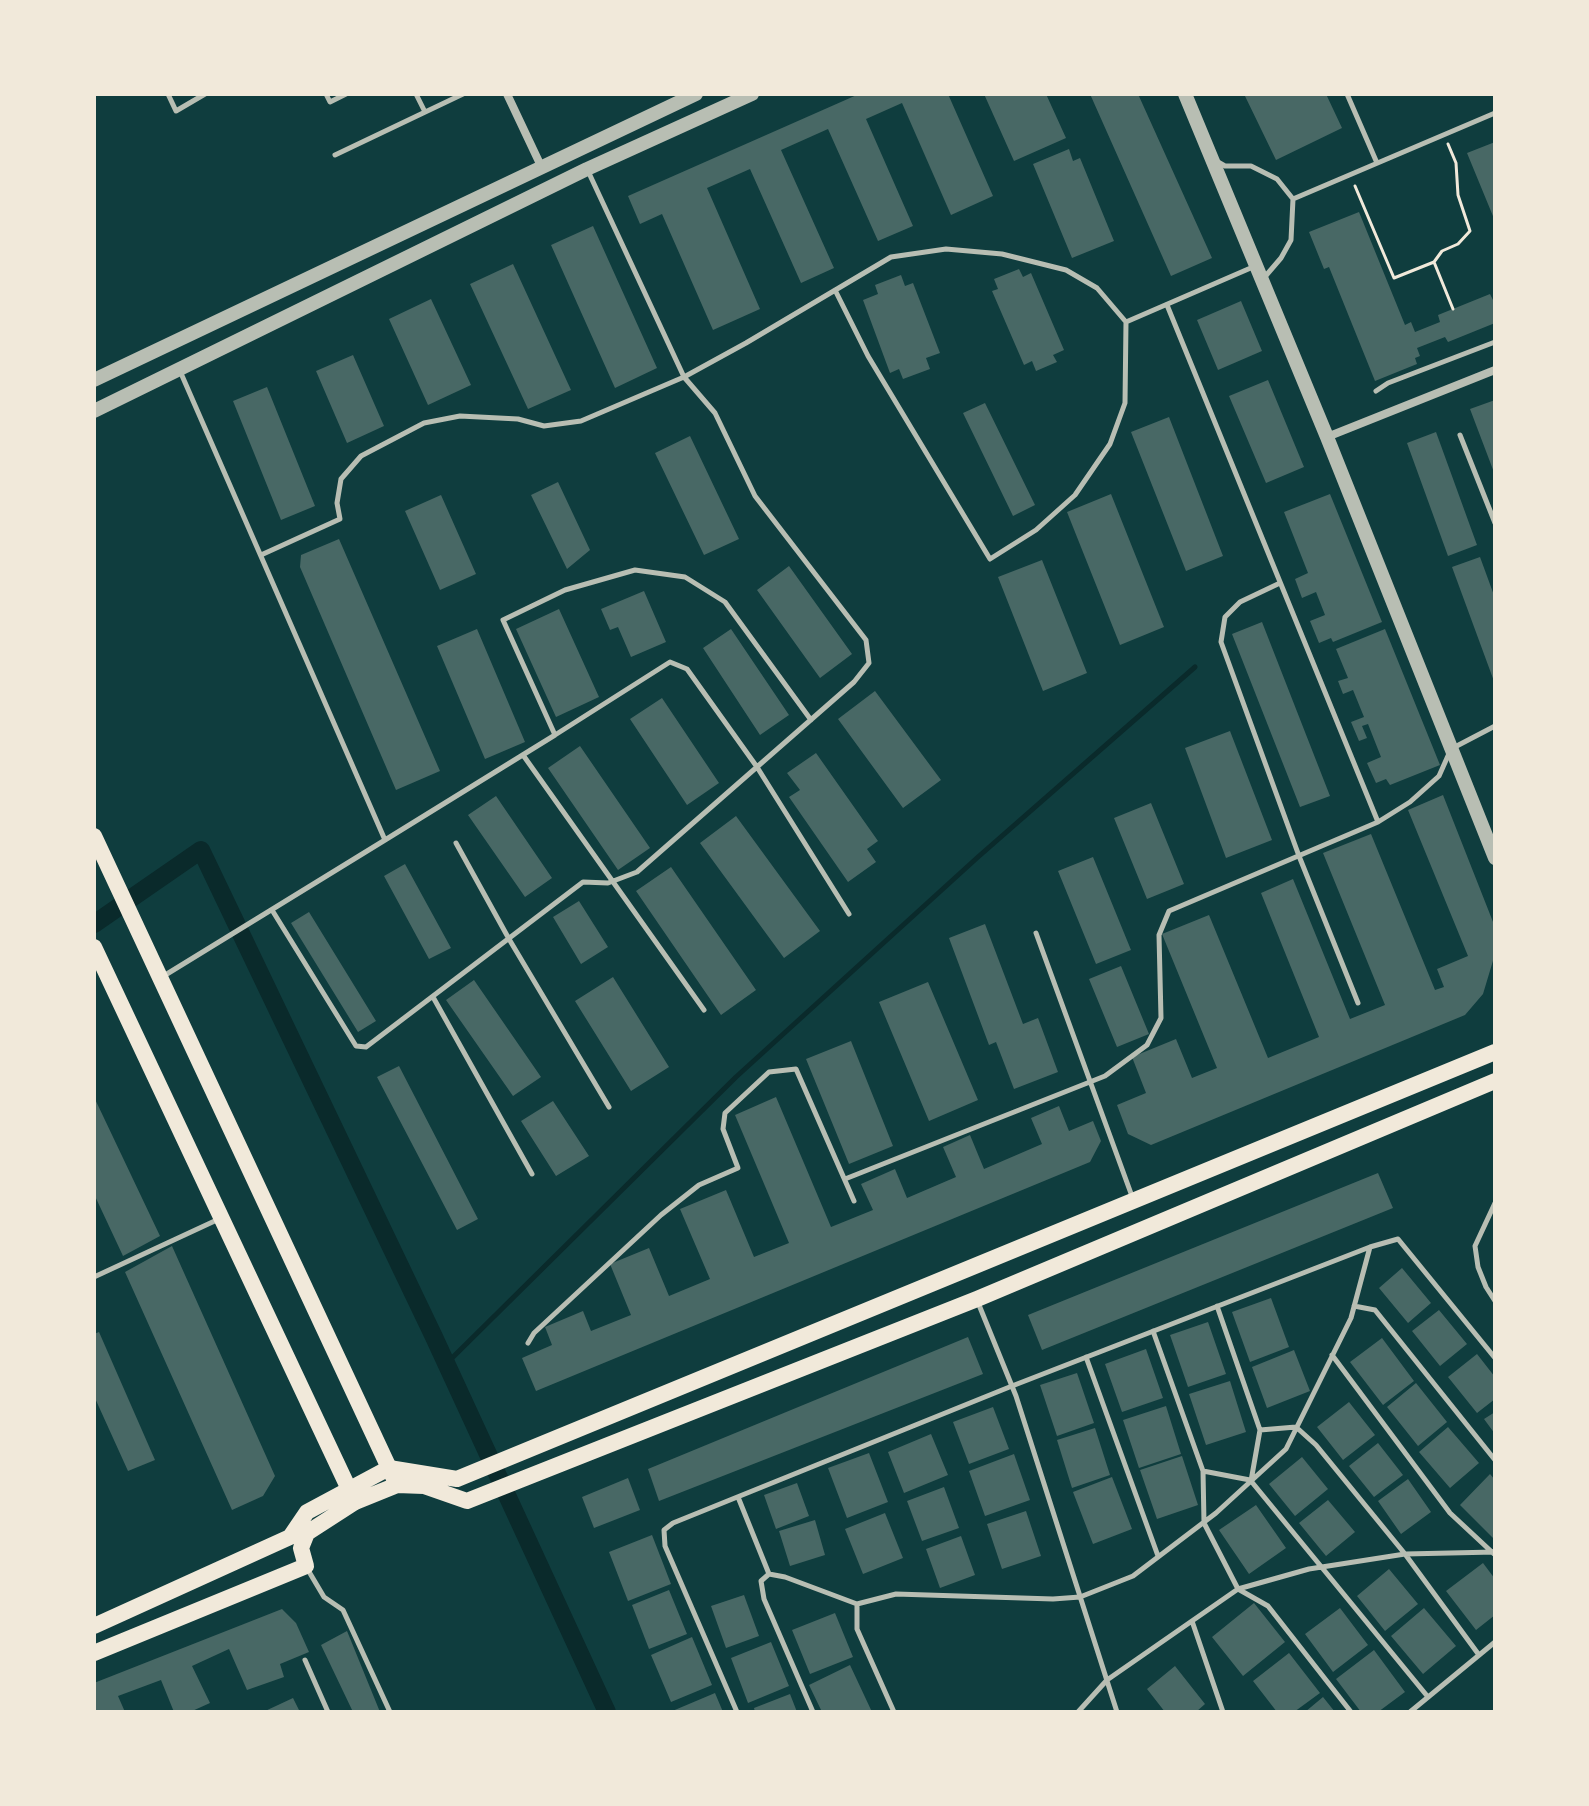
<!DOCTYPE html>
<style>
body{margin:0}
#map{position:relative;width:1589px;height:1806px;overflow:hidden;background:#0f3d3e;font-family:"IBM Plex Sans",sans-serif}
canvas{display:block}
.frame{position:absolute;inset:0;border:96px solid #f1e9da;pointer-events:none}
</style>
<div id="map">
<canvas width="1589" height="1806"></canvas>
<div class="frame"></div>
</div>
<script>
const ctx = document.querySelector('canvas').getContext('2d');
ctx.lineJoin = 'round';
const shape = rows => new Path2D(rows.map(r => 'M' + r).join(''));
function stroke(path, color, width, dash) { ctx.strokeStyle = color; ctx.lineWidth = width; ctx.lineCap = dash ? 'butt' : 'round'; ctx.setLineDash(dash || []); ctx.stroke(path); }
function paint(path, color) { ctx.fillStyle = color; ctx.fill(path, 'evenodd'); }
stroke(shape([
 [446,1364,736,1077,978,857,1195,667]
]), '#0a2a2b', 5);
stroke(shape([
 [94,924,201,850,434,1337,607,1712]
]), '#0a2a2b', 18);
paint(shape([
 [859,94,948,94,993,196,951,215,902,103,866,119,913,226,878,241,828,129,781,150,834,268,801,283,750,169,707,188,760,309,713,330,662,214,640,224,628,196],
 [984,94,1046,94,1066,138,1014,161],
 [1090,94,1138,94,1212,258,1171,276],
 [1244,94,1326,94,1342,128,1276,160],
 [1495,142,1495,221,1467,153],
 [1069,149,1073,161,1080,158,1114,241,1072,258,1033,164],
 [1359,212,1405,325,1411,322,1415,332,1440,322,1438,315,1490,294,1493,300,1495,299,1495,323,1448,342,1445,337,1417,348,1420,356,1415,358,1417,364,1375,381,1329,267,1324,269,1309,232],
 [593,226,657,368,615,388,551,245],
 [513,264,571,390,528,409,470,284],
 [1019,269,1023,277,1031,273,1064,350,1053,355,1057,362,1036,371,1032,361,1024,365,992,291,998,289,994,279],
 [901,275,905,286,913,283,940,353,926,358,930,369,903,379,899,369,890,373,863,300,878,294,875,285],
 [431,299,471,385,428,405,389,319],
 [1241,301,1262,351,1218,370,1197,320],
 [353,355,384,426,347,443,316,371],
 [1268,380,1304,467,1266,483,1229,396],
 [267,387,315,506,281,520,233,401],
 [1495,400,1495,475,1470,409],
 [985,403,1035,505,1013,516,963,413],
 [1169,417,1223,556,1186,571,1131,432],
 [1436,432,1477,545,1448,556,1407,443],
 [690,436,739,539,704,555,655,453],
 [558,482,590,550,567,569,531,495],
 [1111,494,1164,627,1120,645,1067,512],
 [1330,494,1382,622,1333,642,1331,638,1319,643,1310,621,1325,615,1316,592,1302,598,1295,579,1308,573,1284,512],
 [441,495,476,574,440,590,405,511],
 [339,539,440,771,396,790,300,567,301,555],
 [1480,557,1495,598,1495,684,1452,567],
 [1042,560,1087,673,1043,691,998,577],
 [789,566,852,654,820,678,757,590],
 [644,591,666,642,631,657,618,627,610,630,601,609],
 [559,609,599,697,556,717,516,629],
 [1262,622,1330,796,1300,807,1232,634],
 [477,629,525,742,485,759,437,646],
 [731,629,789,715,760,735,703,648],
 [1385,629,1440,765,1390,785,1386,779,1376,783,1367,763,1381,757,1368,724,1362,726,1367,738,1359,741,1351,722,1364,717,1353,690,1343,694,1338,681,1348,678,1336,649],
 [875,691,941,780,903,808,838,719],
 [662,698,719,783,687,805,630,719],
 [1230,731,1272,840,1226,858,1185,748],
 [580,746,650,848,618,870,548,768],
 [816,753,878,841,867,849,876,862,848,882,789,797,800,790,787,773],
 [1443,795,1495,927,1495,954,1483,994,1465,1015,1151,1145,1128,1134,1117,1105,1146,1093,1132,1057,1176,1039,1192,1078,1217,1068,1162,934,1209,915,1268,1058,1319,1037,1261,893,1293,879,1350,1019,1385,1005,1323,853,1371,834,1435,990,1444,987,1437,969,1468,956,1408,810],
 [496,796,552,878,525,897,468,815],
 [1151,803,1184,884,1147,899,1114,818],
 [736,816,820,931,784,958,700,843],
 [1093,857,1131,950,1096,964,1058,871],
 [405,864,451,948,429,959,384,876],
 [671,867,756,990,721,1015,636,891],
 [579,901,608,947,581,964,553,917],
 [309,912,376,1021,358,1032,291,923],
 [985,924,1023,1024,1038,1018,1058,1072,1014,1089,996,1042,989,1045,949,938],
 [1121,966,1149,1034,1117,1047,1089,979],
 [613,977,669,1067,631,1091,575,1001],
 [474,980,541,1077,513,1096,446,1000],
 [928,982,978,1100,929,1121,879,1002],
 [851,1041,893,1146,849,1164,806,1059],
 [399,1066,478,1219,457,1230,377,1077],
 [94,1097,160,1236,123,1256,94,1194],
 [776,1097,831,1227,873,1210,861,1184,895,1169,907,1198,956,1177,943,1147,970,1135,984,1169,1042,1144,1031,1118,1059,1106,1069,1131,1093,1121,1101,1141,1090,1162,536,1391,522,1358,552,1345,545,1327,583,1311,591,1331,631,1315,610,1264,649,1248,669,1296,710,1279,680,1209,726,1190,754,1257,789,1243,735,1115],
 [553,1101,589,1156,556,1176,521,1121],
 [1378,1173,1393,1208,1042,1350,1028,1315],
 [172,1246,275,1476,263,1496,232,1510,125,1272],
 [1402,1268,1431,1303,1408,1323,1379,1288],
 [1271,1298,1289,1347,1250,1362,1232,1312],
 [1439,1310,1467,1344,1440,1366,1412,1331],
 [1208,1322,1226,1374,1188,1387,1170,1335],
 [99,1332,155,1460,128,1471,94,1396,94,1334],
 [968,1337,983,1374,659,1501,648,1469],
 [1382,1338,1414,1381,1383,1405,1350,1362],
 [1146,1349,1163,1398,1122,1412,1105,1364],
 [1294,1350,1310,1391,1267,1408,1252,1367],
 [1477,1354,1495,1377,1495,1399,1477,1413,1448,1377],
 [1077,1373,1094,1423,1057,1436,1040,1385],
 [1230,1381,1246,1432,1206,1445,1189,1394],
 [1416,1383,1447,1422,1418,1446,1387,1407],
 [1349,1402,1375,1435,1343,1460,1317,1427],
 [1166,1406,1181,1454,1139,1468,1123,1420],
 [993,1407,1009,1449,969,1464,953,1422],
 [1495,1412,1495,1434,1484,1419],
 [1448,1427,1479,1463,1450,1488,1419,1452],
 [1095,1428,1110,1475,1072,1488,1057,1440],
 [931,1434,948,1475,904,1493,888,1452],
 [1378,1443,1403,1475,1374,1497,1349,1466],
 [869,1453,888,1502,847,1518,828,1468],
 [1014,1454,1030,1500,985,1516,969,1471],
 [1182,1456,1198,1505,1157,1519,1140,1470],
 [1302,1457,1328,1489,1295,1516,1269,1484],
 [1490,1474,1495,1480,1493,1538,1460,1505],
 [1112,1477,1132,1529,1093,1544,1073,1492],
 [628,1478,640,1510,594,1528,582,1497],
 [1408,1479,1431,1512,1401,1534,1378,1501],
 [797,1483,809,1516,776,1529,764,1495],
 [944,1487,959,1528,922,1541,907,1501],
 [1328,1500,1355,1532,1326,1556,1299,1523],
 [1256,1505,1286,1548,1249,1574,1219,1530],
 [1026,1511,1041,1556,1002,1569,987,1524],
 [885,1513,903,1558,863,1574,845,1529],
 [815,1520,825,1555,790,1566,779,1531],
 [652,1535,671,1584,628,1601,609,1552],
 [961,1536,975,1575,940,1588,926,1549],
 [1483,1563,1495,1579,1495,1615,1476,1630,1446,1591],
 [1389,1569,1418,1604,1385,1631,1357,1596],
 [669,1590,687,1634,649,1649,632,1605],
 [744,1595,759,1636,726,1648,711,1606],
 [1254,1603,1285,1642,1243,1676,1212,1637],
 [1340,1608,1368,1645,1333,1672,1305,1634],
 [1424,1608,1456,1646,1423,1674,1391,1636],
 [282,1609,296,1623,309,1652,280,1664,284,1677,247,1690,229,1649,192,1666,210,1703,190,1712,174,1712,161,1680,118,1696,125,1712,94,1712,94,1683],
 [835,1613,853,1657,810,1674,792,1630],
 [347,1631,380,1712,353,1712,321,1645],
 [692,1637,712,1685,671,1702,651,1655],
 [771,1642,789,1686,748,1703,731,1658],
 [1374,1650,1405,1692,1378,1712,1361,1712,1336,1679],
 [1289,1653,1320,1693,1294,1712,1277,1712,1253,1681],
 [850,1665,872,1712,822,1712,809,1685],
 [1175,1666,1205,1704,1196,1712,1165,1712,1147,1689],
 [715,1693,723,1712,670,1712],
 [790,1694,797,1712,755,1712,754,1708],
 [1323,1697,1335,1712,1305,1712],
 [293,1698,300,1712,263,1712]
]), '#486865');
stroke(shape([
 [1355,186,1394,278,1434,262,1453,309],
 [1434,262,1442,251,1458,244,1470,231,1458,195,1456,163,1448,144]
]), '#f1e9da', 3);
stroke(shape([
 [168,94,176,111,205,94],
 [326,94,330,102,346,94],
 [416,94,425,112],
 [1347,94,1377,163],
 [335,155,463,94],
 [1218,162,1225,166,1251,166,1277,179,1293,199,1291,240,1281,258,1263,279],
 [1293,199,1495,113],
 [1167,305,1378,822],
 [1126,322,1253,267],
 [1376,391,1388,383,1495,342],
 [1460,435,1495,523],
 [261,555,340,519,337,503,341,479,361,456,424,423,460,416,518,419,544,426,581,421,684,377,746,343,891,257,946,249,1002,254,1066,270,1097,288,1126,322,1125,403,1110,444,1075,495,1036,530,990,559,868,356,835,290],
 [1280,583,1240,602,1225,617,1221,642,1299,856,1358,1003],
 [555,735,670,662,687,669,757,767,849,914],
 [523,755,704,1010],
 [385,840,555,735,503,620,565,590,635,570,685,577,725,602,811,720],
 [456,843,509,939,609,1107],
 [272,910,356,1046,366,1047,583,882,608,883,637,872,854,682,869,663,866,640,755,496,715,413,684,377,588,171],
 [1036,933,1133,1199],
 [162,977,385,840,180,371],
 [433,997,532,1174],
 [845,1179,1105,1076,1147,1045,1161,1018,1159,935,1169,911,1378,822,1410,802,1439,776,1451,749,1495,726],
 [1495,1203,1475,1246,1478,1267,1486,1287,1495,1301],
 [94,1277,219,1219],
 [977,1300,1016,1396,1117,1712],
 [1217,1306,1260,1430,1251,1481,1428,1697],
 [1354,1306,1375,1310,1495,1460],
 [1153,1331,1203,1471,1250,1480],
 [528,1343,534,1333,661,1215,699,1185,738,1168,723,1129,725,1113,769,1072,796,1069,854,1201],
 [1332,1355,1450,1513,1494,1554],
 [1086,1357,1158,1556],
 [1260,1430,1296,1427,1316,1445,1405,1554,1479,1655],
 [1203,1471,1204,1523,1238,1589,1268,1606,1351,1712],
 [738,1497,769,1574],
 [308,1570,324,1597,343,1610,390,1712],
 [1192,1621,1223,1712],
 [305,1660,328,1712],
 [737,1712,665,1546,664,1530,673,1523,1012,1386,1370,1247],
 [813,1712,764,1599,761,1581,769,1574,785,1577,857,1604],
 [894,1712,857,1629,857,1604,896,1594,1053,1599,1080,1597,1133,1576,1216,1513,1286,1449,1351,1318,1370,1247,1398,1239,1495,1358],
 [1078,1712,1107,1680,1238,1589,1309,1569,1405,1554,1495,1552],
 [1410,1712,1495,1642]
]), '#b8beb3', 5);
stroke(shape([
 [507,94,541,166],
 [1327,437,1495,370]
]), '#b8beb3', 8);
stroke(shape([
 [1185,94,1327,437,1495,858],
 [94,380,696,94],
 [94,411,587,169,752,94]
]), '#b8beb3', 14);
stroke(shape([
 [94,1626,290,1537,307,1512,389,1468,457,1479,1495,1052],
 [94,1653,306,1566,301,1548,307,1533,355,1502,397,1485,424,1486,467,1501,977,1299,1495,1081]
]), '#f1e9da', 16);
stroke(shape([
 [94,836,397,1485],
 [94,947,355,1502]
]), '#f1e9da', 16);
</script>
